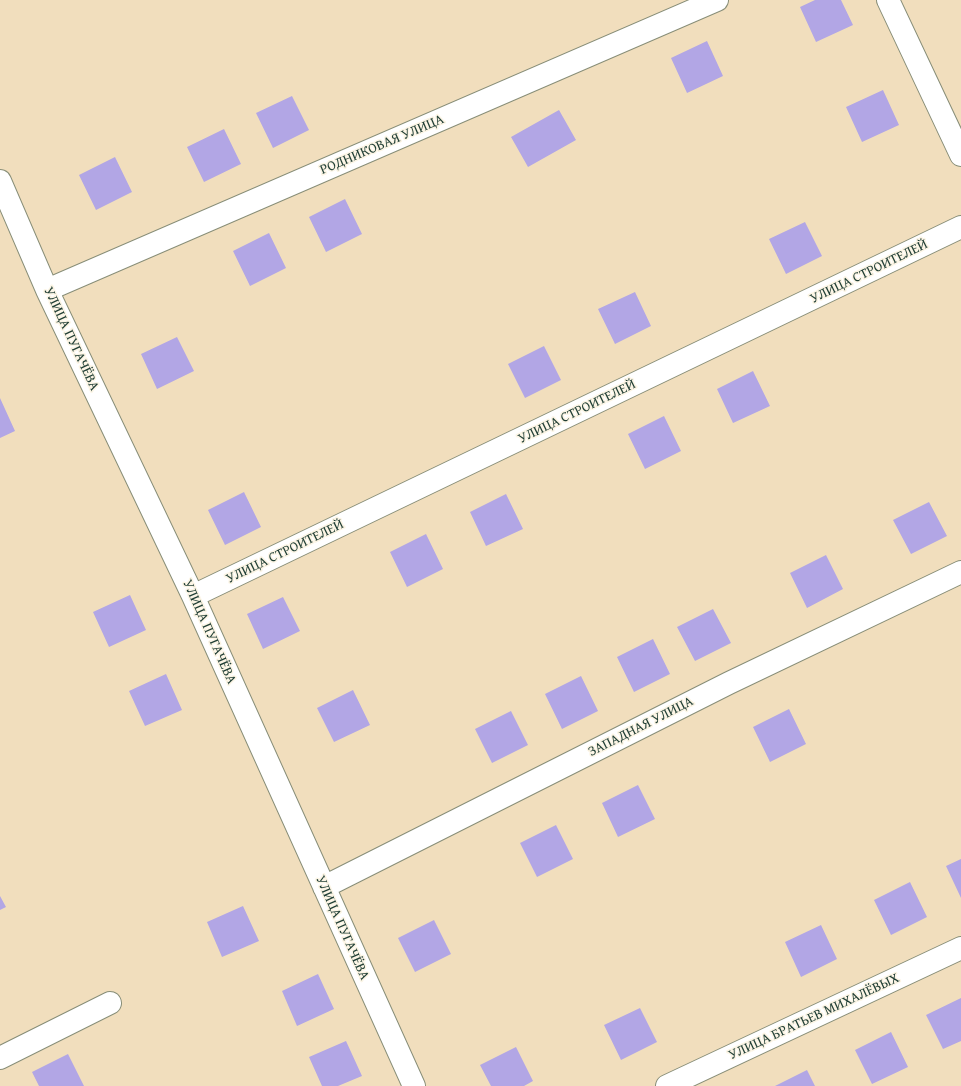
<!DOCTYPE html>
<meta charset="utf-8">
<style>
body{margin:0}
canvas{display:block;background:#f1debd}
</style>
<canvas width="961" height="1086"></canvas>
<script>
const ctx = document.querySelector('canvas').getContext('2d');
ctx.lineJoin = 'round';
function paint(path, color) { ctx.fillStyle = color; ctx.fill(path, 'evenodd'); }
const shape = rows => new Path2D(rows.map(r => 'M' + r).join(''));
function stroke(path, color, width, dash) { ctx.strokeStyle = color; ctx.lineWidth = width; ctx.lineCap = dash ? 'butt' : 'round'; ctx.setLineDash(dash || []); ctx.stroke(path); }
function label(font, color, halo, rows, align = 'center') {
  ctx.font = font + ' "Gentium Book Plus",serif'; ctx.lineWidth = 3; ctx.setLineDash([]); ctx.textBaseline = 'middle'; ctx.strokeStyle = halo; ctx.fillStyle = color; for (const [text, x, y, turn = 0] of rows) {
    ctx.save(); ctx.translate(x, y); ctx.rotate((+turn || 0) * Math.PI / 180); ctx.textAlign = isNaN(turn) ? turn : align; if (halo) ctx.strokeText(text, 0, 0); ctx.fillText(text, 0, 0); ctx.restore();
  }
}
paint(shape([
 [815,0,841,0,853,25,816,42,800,7],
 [707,41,723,76,687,93,671,58],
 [883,90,899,125,862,142,846,107],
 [292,96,309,130,273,148,256,113],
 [559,110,576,140,528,167,511,137],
 [224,129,241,164,204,182,187,147],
 [115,157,132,192,96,210,79,175],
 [345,199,362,234,326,252,309,217],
 [805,222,822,256,786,274,769,239],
 [269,233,286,268,250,286,233,251],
 [635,292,651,326,615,344,598,309],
 [177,337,194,371,157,389,141,354],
 [544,346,561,380,525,398,508,364],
 [753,371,770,406,733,423,717,389],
 [0,398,15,431,0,438],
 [664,416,681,451,645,469,628,434],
 [244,492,261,527,225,545,208,510],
 [506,494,523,529,486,546,470,512],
 [929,502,947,536,911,554,893,520],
 [426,534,443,569,407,587,390,552],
 [826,555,843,589,807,608,790,573],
 [130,595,146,630,109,647,93,612],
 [283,597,300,631,263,649,247,614],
 [713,609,731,643,695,661,677,627],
 [653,639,670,674,634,692,617,657],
 [166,674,182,710,145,726,129,691],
 [581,676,598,711,562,729,545,694],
 [353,690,370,725,334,742,317,708],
 [789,709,806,744,770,762,753,727],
 [511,711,528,745,492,763,475,729],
 [638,785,655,819,618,837,602,803],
 [556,825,573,859,537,877,520,843],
 [961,859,961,898,946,866],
 [910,882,927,917,891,935,874,900],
 [0,896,6,907,0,910],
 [243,906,259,941,222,957,207,922],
 [434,920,451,954,415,972,398,938],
 [821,925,837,959,801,977,785,942],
 [318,974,334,1009,297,1026,282,991],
 [961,998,961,1041,943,1049,926,1015],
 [640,1008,657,1042,621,1060,604,1025],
 [891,1032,908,1067,872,1084,855,1050],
 [346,1041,362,1076,338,1086,322,1086,309,1057],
 [516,1047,533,1081,524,1086,491,1086,480,1065],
 [68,1054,84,1086,39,1086,32,1072],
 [807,1070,815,1086,775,1086]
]), '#b2a6e5');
const minor = shape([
 [888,0,961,155],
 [0,181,47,290,193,596,414,1086],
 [47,290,717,0],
 [193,596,961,227],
 [324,887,729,683,961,572],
 [0,1058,110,1003],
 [667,1086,961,948]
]);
stroke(minor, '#888e78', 24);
stroke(minor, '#fff', 22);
label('14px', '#1f3d34', '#fcf5e5', [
 ["РОДНИКОВАЯ УЛИЦА",382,145,-23],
 ["УЛИЦА СТРОИТЕЛЕЙ",869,272,-26],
 ["УЛИЦА ПУГАЧЁВА",71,339,65],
 ["УЛИЦА СТРОИТЕЛЕЙ",577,412,-26],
 ["УЛИЦА СТРОИТЕЛЕЙ",285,552,-26],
 ["УЛИЦА ПУГАЧЁВА",209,632,66],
 ["ЗАПАДНАЯ УЛИЦА",641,727,-27],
 ["УЛИЦА ПУГАЧЁВА",342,928,66],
 ["УЛИЦА БРАТЬЕВ МИХАЛЁВЫХ",814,1017,-25]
]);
</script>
